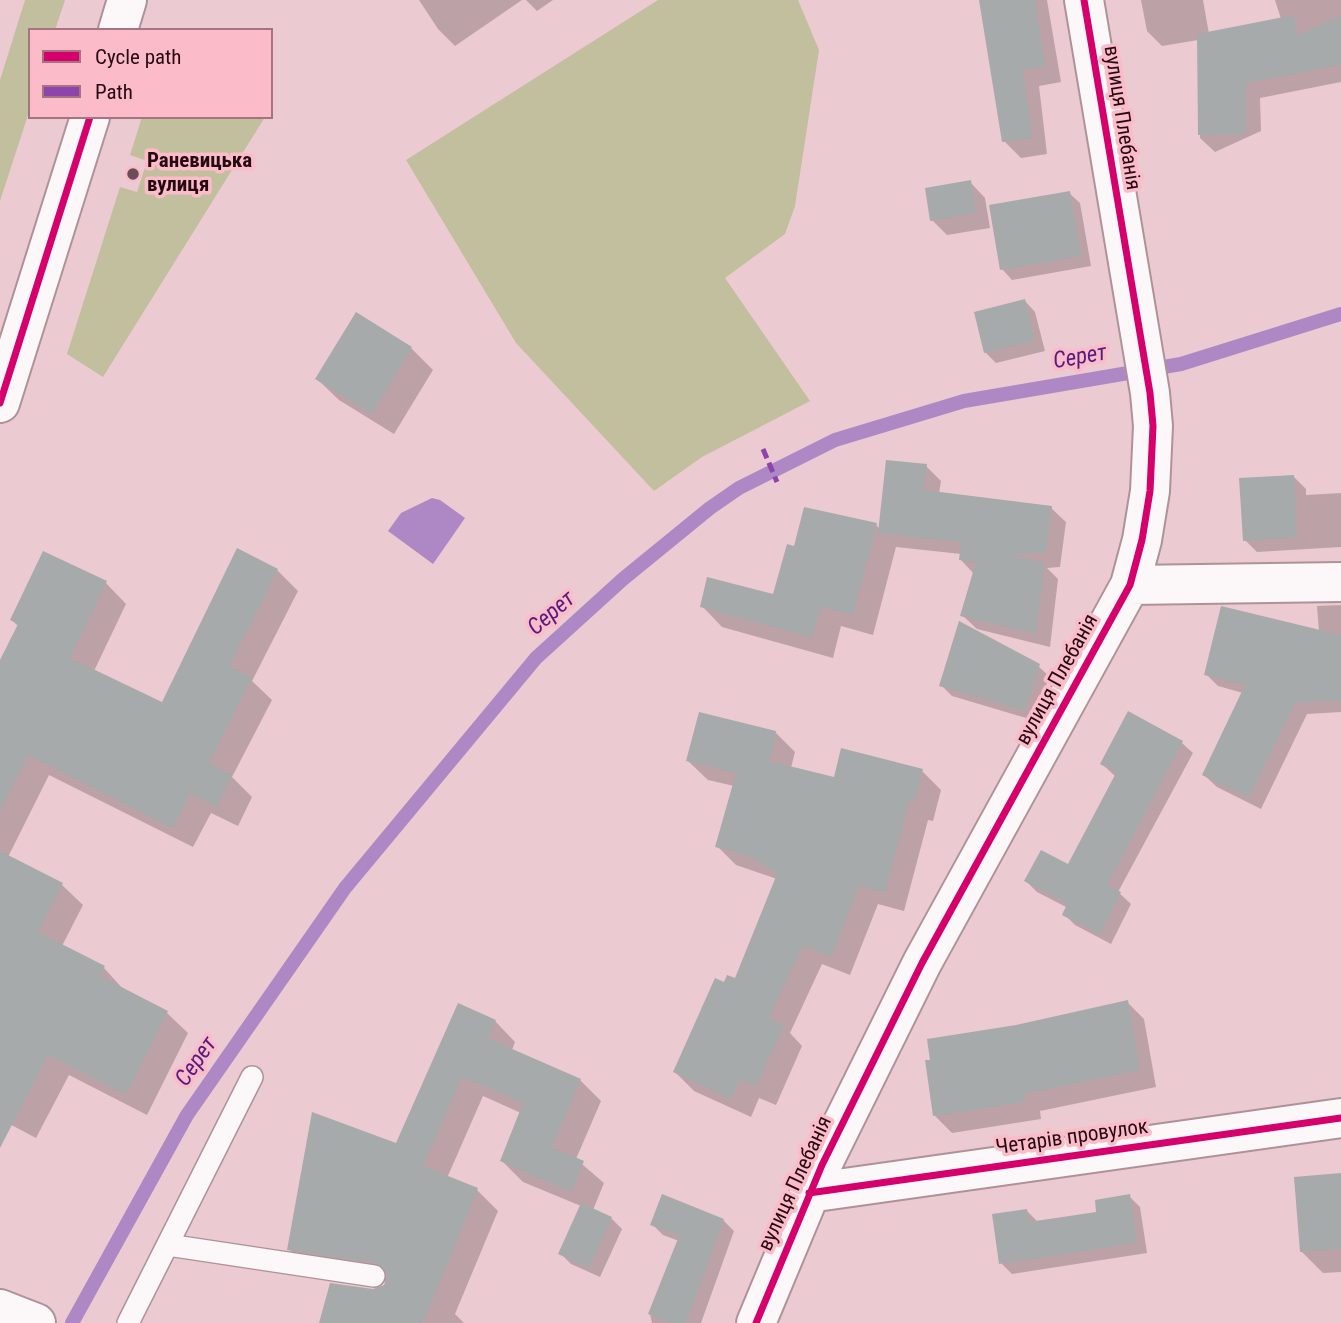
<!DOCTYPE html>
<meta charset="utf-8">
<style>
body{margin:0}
#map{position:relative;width:1341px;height:1323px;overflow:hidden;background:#eccad1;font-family:"Roboto Condensed",sans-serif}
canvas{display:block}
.legend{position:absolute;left:28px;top:28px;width:245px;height:91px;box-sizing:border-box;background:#fbbbc9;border:2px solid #a67480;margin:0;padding:9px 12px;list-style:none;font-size:21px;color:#260a12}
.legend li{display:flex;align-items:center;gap:14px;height:35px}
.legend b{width:35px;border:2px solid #a67480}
</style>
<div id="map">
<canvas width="1341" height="1323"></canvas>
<ul class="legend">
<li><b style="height:9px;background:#d6006c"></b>Cycle path</li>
<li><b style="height:9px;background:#8e44ad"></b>Path</li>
</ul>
</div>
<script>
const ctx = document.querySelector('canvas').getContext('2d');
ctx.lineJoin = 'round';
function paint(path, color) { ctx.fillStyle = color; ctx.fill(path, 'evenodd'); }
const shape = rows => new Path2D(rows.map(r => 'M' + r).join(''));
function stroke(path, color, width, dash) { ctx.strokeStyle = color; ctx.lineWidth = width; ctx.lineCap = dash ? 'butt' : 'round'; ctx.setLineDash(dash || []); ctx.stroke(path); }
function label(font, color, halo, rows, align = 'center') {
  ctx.font = font + ' "Roboto Condensed",sans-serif'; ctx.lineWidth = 7; ctx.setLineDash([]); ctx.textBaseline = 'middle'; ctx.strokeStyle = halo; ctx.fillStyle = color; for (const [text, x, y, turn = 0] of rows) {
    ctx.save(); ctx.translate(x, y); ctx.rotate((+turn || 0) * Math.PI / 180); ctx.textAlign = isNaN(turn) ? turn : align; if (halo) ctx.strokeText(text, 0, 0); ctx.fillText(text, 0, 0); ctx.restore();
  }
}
paint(shape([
 [25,0,65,0,55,30,30,30,30,109,0,201,0,80],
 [658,0,798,0,819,50,795,206,785,234,725,278,810,401,702,457,654,491,516,343,406,160],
 [142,117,265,117,103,377,67,354,120,187,137,192,147,161,130,155]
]), '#c2bf9e');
paint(shape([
 [432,498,440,500,465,518,433,564,388,531,401,513]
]), '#ae88c4');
paint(shape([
 [419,0,522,0,455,46,438,29],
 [526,0,553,0,537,11],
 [980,0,1047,0,1061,82,1039,86,1047,154,1021,158,1004,141],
 [1141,0,1203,0,1209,34,1281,19,1275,0,1341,0,1341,82,1260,98,1261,131,1215,152,1200,138,1198,40,1162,46,1147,31],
 [970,182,985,198,990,228,947,235,932,220],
 [1069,193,1080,203,1091,266,1012,280,1002,269],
 [1025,301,1035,312,1045,351,996,363,985,352],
 [356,314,411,348,433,370,394,434,339,400,317,379],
 [926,466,941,481,939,494,1051,508,1066,522,1060,567,1047,568,1058,579,1050,647,977,629,962,615,974,574,961,560,961,554,896,547,873,635,841,626,833,658,722,627,702,606,775,596,795,548,876,525,880,529],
 [1294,477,1306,489,1306,495,1341,493,1341,547,1257,552,1245,540],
 [277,570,298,591,252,681,272,700,232,777,252,797,238,826,211,813,193,847,49,775,8,857,62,885,83,905,62,946,104,968,124,990,167,1013,188,1033,147,1115,69,1075,36,1138,0,1119,0,664,18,626,12,620,106,583,126,604,94,671,163,705],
 [1341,605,1341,712,1307,714,1261,809,1217,787,1204,775,1243,693,1218,686,1206,674,1319,632,1317,606],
 [1038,666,1049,676,1036,721,952,696,941,685],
 [775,732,795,752,791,768,835,779,922,771,941,790,933,821,928,820,904,911,878,904,850,975,822,964,790,1033,802,1046,776,1105,759,1098,751,1117,694,1091,675,1072,724,984,736,981,777,879,736,865,717,846,734,786,708,780,688,761],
 [1182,743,1193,753,1118,892,1131,904,1111,944,1075,925,1064,914,1068,908,1037,892,1026,881,1068,866,1116,777,1102,764],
 [1127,1002,1144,1019,1156,1087,1040,1111,1041,1119,952,1133,935,1116,1016,1027],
 [495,1021,515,1042,512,1050,580,1080,601,1101,576,1159,604,1183,593,1210,611,1218,622,1229,600,1277,571,1264,560,1253,581,1206,523,1182,502,1161,521,1113,483,1096,447,1178,477,1190,498,1211,455,1314,464,1323,320,1323,385,1286,387,1282,310,1270,289,1249,397,1145],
 [1341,1175,1341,1272,1323,1273,1301,1251],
 [1129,1196,1140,1207,1147,1253,1012,1274,1001,1263,1027,1211,1037,1221,1098,1213],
 [723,1220,734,1231,701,1323,652,1323,650,1314,679,1241,663,1235,652,1224]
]), '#0003');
stroke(shape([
 [72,1323,187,1115,345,888,536,658,623,579,710,508,739,488,835,440,964,401,1181,364,1341,314]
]), '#ae88c4', 14);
paint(shape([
 [979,0,1035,0,1045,66,1023,70,1032,138,1002,142],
 [1294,15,1298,35,1341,15,1341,65,1246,83,1246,134,1198,135,1197,34],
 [971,180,976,213,930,221,925,188],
 [1070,191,1081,256,1000,270,989,205],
 [1025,299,1035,341,984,353,974,312],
 [356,312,412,347,372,414,315,379],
 [886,460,927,464,924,490,1052,506,1046,553,1011,555,1045,563,1036,634,960,616,976,562,959,560,961,542,878,533],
 [1294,475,1297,537,1243,541,1239,478],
 [804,507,877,523,853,615,821,607,812,638,700,607,707,577,773,594,787,544,794,546],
 [237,548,278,569,229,666,252,678,209,763,232,775,217,807,190,793,172,828,28,755,0,812,0,660,18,624,10,620,43,551,107,581,70,658,162,702],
 [1221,606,1341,635,1341,701,1295,703,1249,798,1202,775,1245,685,1204,675],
 [959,621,1040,664,1025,711,939,686],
 [1128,711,1183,741,1107,885,1121,892,1100,935,1062,915,1067,904,1024,881,1041,850,1068,864,1116,773,1100,764],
 [699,712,776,731,769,761,834,777,841,748,923,769,914,803,909,801,885,893,859,886,831,957,803,946,769,1018,784,1025,756,1087,740,1080,731,1099,673,1072,715,978,724,982,727,975,735,978,777,874,749,856,715,847,736,773,686,761],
 [0,851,63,883,38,932,105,966,100,976,168,1011,126,1095,48,1055,0,1148],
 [1128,1000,1140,1070,1024,1094,1025,1102,933,1116,925,1060,930,1060,927,1039,1016,1025],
 [458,1003,496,1020,487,1038,581,1079,552,1147,584,1161,571,1192,500,1161,523,1103,462,1077,423,1166,478,1188,423,1323,319,1323,330,1283,373,1289,384,1285,387,1277,386,1271,377,1263,287,1250,312,1112,396,1143],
 [1341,1173,1341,1249,1300,1252,1294,1177],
 [662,1194,724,1219,686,1323,670,1323,648,1314,679,1236,650,1225],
 [1130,1194,1137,1243,999,1264,992,1214,1027,1209,1029,1222,1096,1212,1095,1200],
 [581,1203,612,1217,589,1268,558,1254]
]), '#a6aaab');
const lane = shape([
 [168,1245,374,1276],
 [128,1323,252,1077]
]);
const street = shape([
 [1130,585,1341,582],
 [809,1193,1341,1118],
 [0,1309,36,1323],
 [756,1323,822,1165,922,963,1130,585,1142,540,1150,491,1153,426,1150,393,1084,0]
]);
const secondary = shape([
 [118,30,127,0],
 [0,403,90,117]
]);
stroke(lane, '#af9299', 24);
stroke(street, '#af9299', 42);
stroke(secondary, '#af9299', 42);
stroke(lane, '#fcf7f8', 21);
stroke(street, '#fcf7f8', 38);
stroke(secondary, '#fcf7f8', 38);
stroke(shape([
 [763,449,777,482]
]), '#8e44ad', 5, [10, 5]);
stroke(shape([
 [0,403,90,117],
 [809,1193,1341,1118],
 [756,1323,822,1165,922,963,1130,585,1142,540,1150,491,1153,426,1150,393,1084,0]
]), '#d6006c', 7);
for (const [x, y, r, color] of [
 [133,174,7,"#6b4d55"]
]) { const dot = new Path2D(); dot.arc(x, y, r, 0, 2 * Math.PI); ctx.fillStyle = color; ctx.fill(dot); stroke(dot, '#fbbbc9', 2.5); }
label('21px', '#260a12', '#fbbbc9', [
 ["вулиця Плебанія",1121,118,81],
 ["вулиця Плебанія",1058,680,-61],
 ["Четарів провулок",1072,1138,-8],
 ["вулиця Плебанія",796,1184,-65]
]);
label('bold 21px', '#260a12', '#fbbbc9', [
 ["Раневицька",147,162],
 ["вулиця",147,186]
], 'left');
label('italic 23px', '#521b80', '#fbbbc9', [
 ["Серет",1080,358,-10],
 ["Серет",552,614,-41],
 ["Серет",197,1062,-55]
]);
</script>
